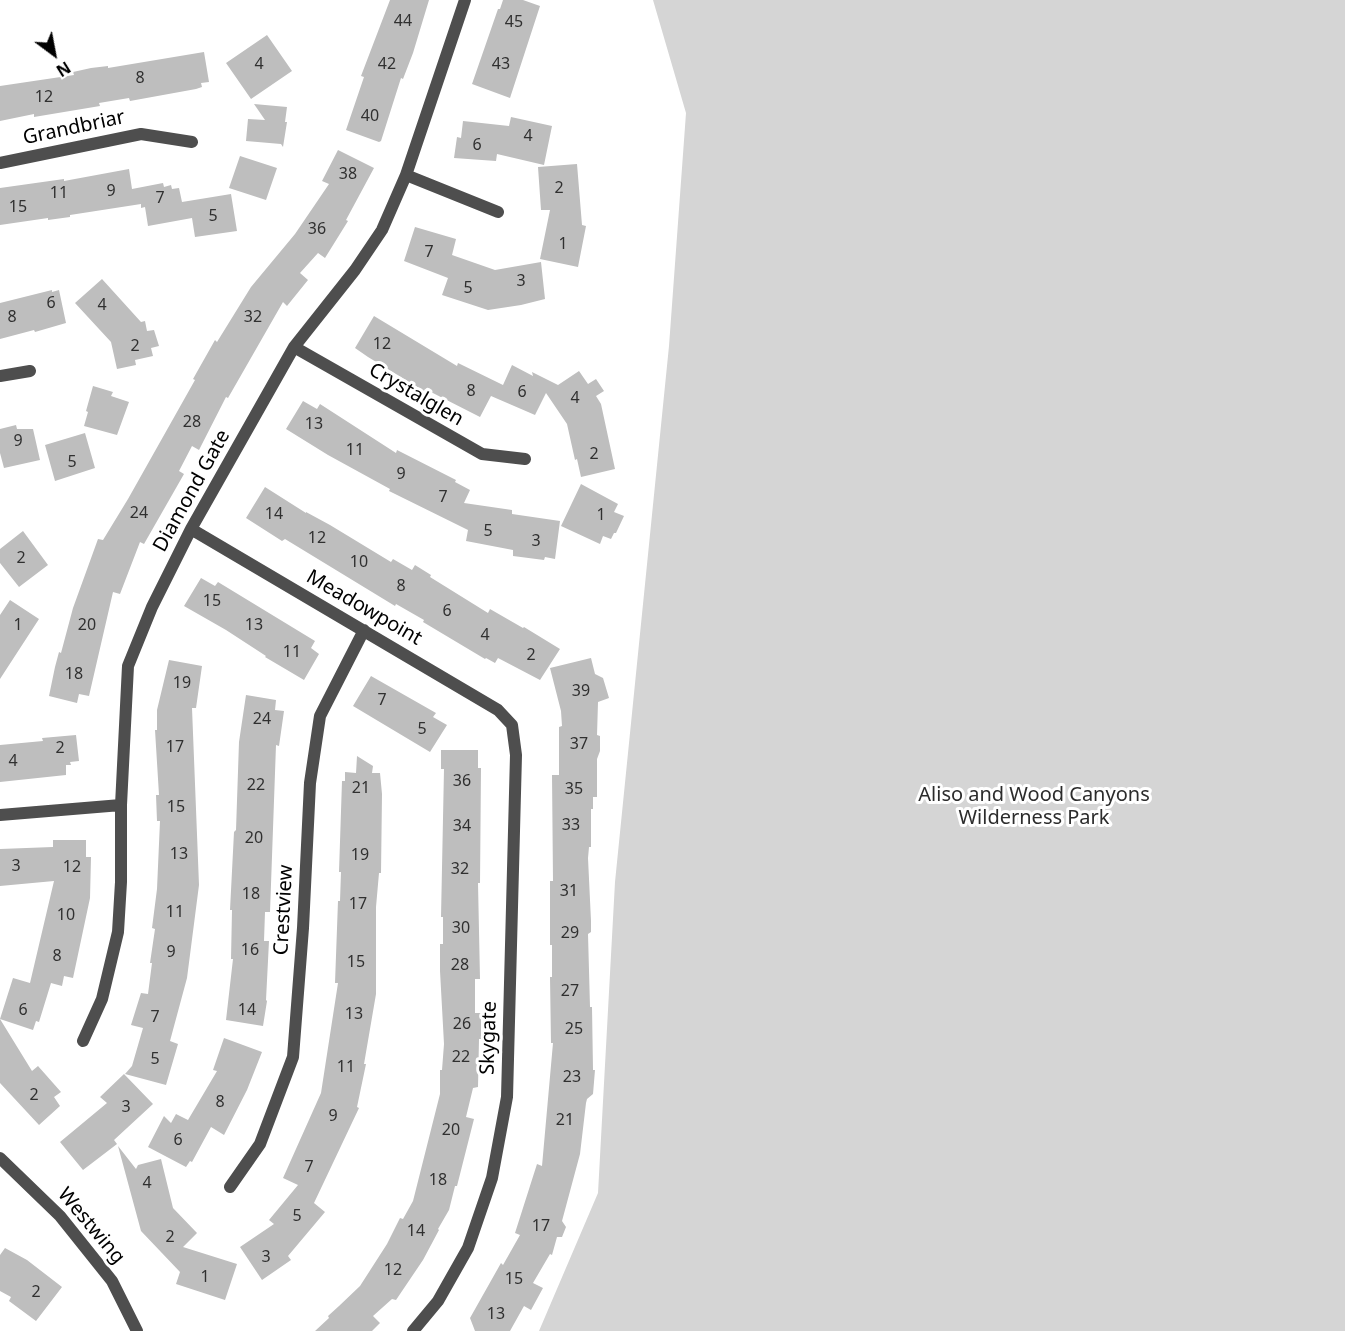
<!DOCTYPE html>
<style>
body{margin:0}
#map{position:relative;width:1345px;height:1331px;overflow:hidden;background:#fff;font-family:"Noto Sans",sans-serif}
canvas{display:block}
.north{position:absolute;left:24px;top:24px;width:60px;height:60px;-webkit-text-stroke:4px #fff;paint-order:stroke;rotate:148deg;font-size:16px;font-weight:700;line-height:24px;text-align:center;color:#000}
.north::after{content:'';display:block;margin:auto;width:21px;height:27px;background:#000;clip-path:polygon(50% 0,100% 100%,50% 72%,0 100%)}
</style>
<div id="map">
<canvas width="1345" height="1331"></canvas>
<div class="north">N</div>
</div>
<script>
const ctx = document.querySelector('canvas').getContext('2d');
ctx.lineJoin = 'round';
function paint(path, color) { ctx.fillStyle = color; ctx.fill(path, 'evenodd'); }
const shape = rows => new Path2D(rows.map(r => 'M' + r).join(''));
function stroke(path, color, width, dash) { ctx.strokeStyle = color; ctx.lineWidth = width; ctx.lineCap = dash ? 'butt' : 'round'; ctx.setLineDash(dash || []); ctx.stroke(path); }
function label(font, color, halo, rows, align = 'center') {
  ctx.font = font + ' "Noto Sans",sans-serif'; ctx.lineWidth = 6; ctx.setLineDash([]); ctx.textBaseline = 'middle'; ctx.strokeStyle = halo; ctx.fillStyle = color; for (const [text, x, y, turn = 0] of rows) {
    ctx.save(); ctx.translate(x, y); ctx.rotate((+turn || 0) * Math.PI / 180); ctx.textAlign = isNaN(turn) ? turn : align; if (halo) ctx.strokeText(text, 0, 0); ctx.fillText(text, 0, 0); ctx.restore();
  }
}
paint(shape([
 [653,0,1345,0,1345,1331,539,1331,598,1193,615,882,669,346,686,113]
]), '#d5d5d5');
paint(shape([
 [390,0,429,0,413,53,403,79,401,78,381,141,379,142,346,130,364,77,361,76],
 [503,0,523,0,540,6,510,98,472,84,498,9,500,9],
 [267,35,292,71,251,99,226,63],
 [204,52,209,82,201,83,202,87,196,89,130,101,129,98,99,103,100,106,34,117,34,114,0,121,0,86,74,75,73,72,91,68,108,66,108,68],
 [254,104,287,107,285,122,287,122,283,147,281,144,246,141,248,119,265,120],
 [511,117,552,126,544,165,497,154,496,161,454,158,457,137,461,138,463,121,509,126],
 [338,150,374,168,346,220,348,221,325,258,318,253,300,273,308,280,287,306,283,302,228,398,226,397,199,450,192,446,179,471,184,474,144,544,140,542,120,594,113,592,89,696,79,694,77,703,49,696,55,667,59,652,61,653,73,608,98,539,103,540,128,499,195,380,193,379,215,340,217,342,251,287,295,234,329,184,322,181],
 [240,156,277,168,266,200,229,188],
 [577,164,582,225,586,226,578,267,540,259,550,210,541,210,538,167],
 [129,169,132,189,163,183,164,187,171,185,172,189,179,188,182,202,231,194,237,231,195,237,192,218,148,226,145,207,141,208,141,204,70,215,70,217,48,220,48,218,0,225,0,188,64,179,64,181],
 [415,227,456,239,452,255,495,270,541,262,545,299,521,305,488,310,442,295,448,278,404,261],
 [102,279,141,322,145,321,147,331,154,330,159,346,151,348,153,356,135,360,136,365,117,369,111,342,75,303],
 [52,290,52,292,59,290,66,323,35,332,34,330,0,339,0,303],
 [374,316,457,366,458,363,503,385,512,365,533,376,532,372,558,385,579,371,588,384,596,379,604,391,596,396,601,404,615,469,581,477,577,459,575,460,567,424,546,393,535,415,491,396,480,417,425,389,424,391,368,357,355,348],
 [93,386,113,392,111,396,129,402,117,435,84,426,88,412,86,411],
 [303,401,317,409,320,404,396,453,397,450,456,480,455,482,470,490,464,503,512,510,512,514,560,521,555,559,545,557,544,560,513,556,513,550,466,541,468,530,389,491,390,489,328,455,286,429],
 [16,425,17,429,33,429,40,460,4,468,0,453,0,429],
 [85,433,95,468,55,481,45,445],
 [581,484,618,504,614,512,624,516,616,533,614,533,611,539,603,536,600,544,561,526],
 [265,487,306,513,306,512,330,525,391,562,393,559,412,570,415,565,431,575,430,577,488,613,490,609,523,628,524,627,560,649,540,680,498,658,495,663,486,658,485,659,423,622,424,620,396,604,395,606,285,539,282,541,246,518],
 [23,531,48,565,19,587,0,563,0,549],
 [201,578,215,586,218,582,315,641,311,648,319,654,304,680,265,657,266,656,226,630,184,606],
 [10,600,39,619,0,679,0,615],
 [591,658,595,674,603,678,609,698,598,702,597,735,600,736,600,751,597,759,597,797,593,797,593,809,591,809,591,847,589,847,588,858,591,921,591,932,588,934,590,1007,592,1007,593,1070,595,1070,593,1094,587,1099,586,1103,580,1154,562,1221,566,1227,562,1237,557,1237,552,1255,550,1254,533,1283,543,1288,531,1310,524,1306,510,1331,475,1331,470,1318,501,1263,503,1265,520,1235,515,1233,537,1164,542,1166,553,1043,551,1043,550,977,552,977,552,945,550,945,550,881,553,881,552,775,559,775,559,727,562,726,561,711,550,668],
 [169,660,202,666,196,708,192,708,199,885,187,978,170,1041,178,1044,166,1085,125,1074,132,1066,143,1028,131,1025,141,993,148,994,152,963,150,963,155,929,152,928,157,889,160,821,157,821,156,795,159,795,155,730,157,730,157,710],
 [371,676,436,713,433,717,447,725,430,752,353,706],
 [246,695,276,700,275,710,284,711,279,746,276,745,270,912,265,912,264,941,269,941,266,1000,267,1001,263,1026,226,1020,233,959,231,959,232,910,230,910,234,832,236,830,239,742],
 [76,735,79,761,70,762,71,765,66,765,66,775,0,782,0,745,43,741,42,738],
 [441,750,478,750,478,768,481,768,480,883,478,883,480,979,475,979,475,1013,481,1013,481,1039,479,1039,478,1087,473,1088,466,1117,474,1119,457,1186,455,1186,449,1210,438,1229,439,1230,423,1260,396,1300,392,1299,373,1316,380,1323,372,1331,315,1331,329,1318,328,1316,339,1306,360,1286,387,1244,400,1218,403,1219,413,1201,440,1094,440,1070,442,1070,444,1044,440,971,440,944,443,944,443,917,441,917,444,769,441,769],
 [357,756,373,766,372,773,380,773,382,794,381,873,379,873,376,907,376,994,364,1064,366,1064,357,1107,359,1108,314,1203,325,1212,288,1256,291,1260,262,1280,240,1247,274,1224,269,1220,298,1185,283,1178,321,1093,338,983,335,983,338,901,340,901,341,872,339,872,342,781,345,781,345,772,356,773],
 [53,840,86,840,86,857,91,857,90,898,73,978,64,976,62,986,51,983,39,1022,36,1021,33,1030,0,1019,13,978,30,983,54,881,0,886,0,849,53,847],
 [0,1019,32,1071,38,1066,61,1092,54,1097,60,1106,39,1125,0,1083],
 [224,1038,262,1052,247,1090,224,1135,211,1127,192,1162,190,1161,186,1167,148,1147,164,1116,171,1123,176,1114,188,1120,217,1071,213,1070],
 [124,1074,153,1104,114,1140,117,1144,83,1170,60,1142,107,1103,100,1097],
 [118,1146,136,1169,138,1165,161,1159,173,1208,197,1233,183,1247,237,1264,225,1300,176,1284,180,1272,141,1231],
 [5,1248,27,1260,62,1287,36,1321,9,1301,11,1297,0,1291,0,1255]
]), '#bebebe');
stroke(shape([
 [0,163,141,134,192,142],
 [406,175,498,212],
 [294,347,482,454,525,459],
 [0,376,30,371],
 [191,529,498,710,512,725,516,755,507,1097,492,1178,468,1248,438,1301,413,1331],
 [0,815,121,805],
 [83,1041,102,999,118,932,121,882,121,805,128,666,152,607,191,529,294,347,355,270,382,230,406,175,465,0],
 [230,1187,260,1144,293,1057,303,928,310,783,320,716,364,630]
]), '#4e4e4e', 12);
stroke(shape([
 [0,1158,60,1216,112,1281,137,1331]
]), '#4e4e4e', 12);
label('16px', '#303030', null, [
 ["44",403,21],
 ["45",514,22],
 ["4",259,64],
 ["42",387,64],
 ["43",501,64],
 ["8",140,78],
 ["12",44,97],
 ["40",370,116],
 ["4",528,136],
 ["6",477,145],
 ["38",348,174],
 ["2",559,188],
 ["9",111,191],
 ["11",59,193],
 ["7",160,198],
 ["15",18,207],
 ["5",213,216],
 ["36",317,229],
 ["1",563,244],
 ["7",429,252],
 ["3",521,281],
 ["5",468,288],
 ["6",51,303],
 ["4",102,305],
 ["8",12,317],
 ["32",253,317],
 ["12",382,344],
 ["2",135,346],
 ["8",471,391],
 ["6",522,392],
 ["4",575,398],
 ["28",192,422],
 ["13",314,424],
 ["9",18,441],
 ["11",355,450],
 ["2",594,454],
 ["5",72,462],
 ["9",401,474],
 ["7",443,497],
 ["24",139,513],
 ["14",274,514],
 ["1",601,515],
 ["5",488,531],
 ["12",317,538],
 ["3",536,541],
 ["2",21,558],
 ["10",359,562],
 ["8",401,586],
 ["15",212,601],
 ["6",447,611],
 ["1",18,625],
 ["20",87,625],
 ["13",254,625],
 ["4",485,635],
 ["11",292,652],
 ["2",531,655],
 ["18",74,674],
 ["19",182,683],
 ["39",581,691],
 ["7",382,700],
 ["24",262,719],
 ["5",422,729],
 ["37",579,744],
 ["17",175,747],
 ["2",60,748],
 ["4",13,761],
 ["36",462,781],
 ["22",256,785],
 ["21",361,788],
 ["35",574,789],
 ["15",176,807],
 ["33",571,825],
 ["34",462,826],
 ["20",254,838],
 ["13",179,854],
 ["19",360,855],
 ["3",16,866],
 ["12",72,867],
 ["32",460,869],
 ["31",569,891],
 ["18",251,894],
 ["17",358,904],
 ["11",175,912],
 ["10",66,915],
 ["30",461,928],
 ["29",570,933],
 ["16",250,950],
 ["9",171,952],
 ["8",57,956],
 ["15",356,962],
 ["28",460,965],
 ["27",570,991],
 ["6",23,1010],
 ["14",247,1010],
 ["13",354,1014],
 ["7",155,1017],
 ["26",462,1024],
 ["25",574,1029],
 ["22",461,1057],
 ["5",155,1059],
 ["11",346,1067],
 ["23",572,1077],
 ["2",34,1095],
 ["8",220,1102],
 ["3",126,1107],
 ["9",333,1116],
 ["21",565,1120],
 ["20",451,1130],
 ["6",178,1140],
 ["7",309,1167],
 ["18",438,1180],
 ["4",147,1183],
 ["5",297,1216],
 ["17",541,1226],
 ["14",416,1231],
 ["2",170,1237],
 ["3",266,1257],
 ["12",393,1270],
 ["1",205,1277],
 ["15",514,1279],
 ["2",36,1292],
 ["13",496,1314]
]);
label('20px', '#000', '#fff', [
 ["Grandbriar",74,128,-12],
 ["Crystalglen",416,395,30],
 ["Diamond Gate",192,491,-61],
 ["Meadowpoint",364,608,30],
 ["Crestview",284,910,-87],
 ["Skygate",489,1038,-88],
 ["Westwing",91,1226,50]
]);
label('20px', '#2c2c2c', '#fff', [
 ["Aliso and Wood Canyons",1034,795],
 ["Wilderness Park",1034,818]
]);
</script>
